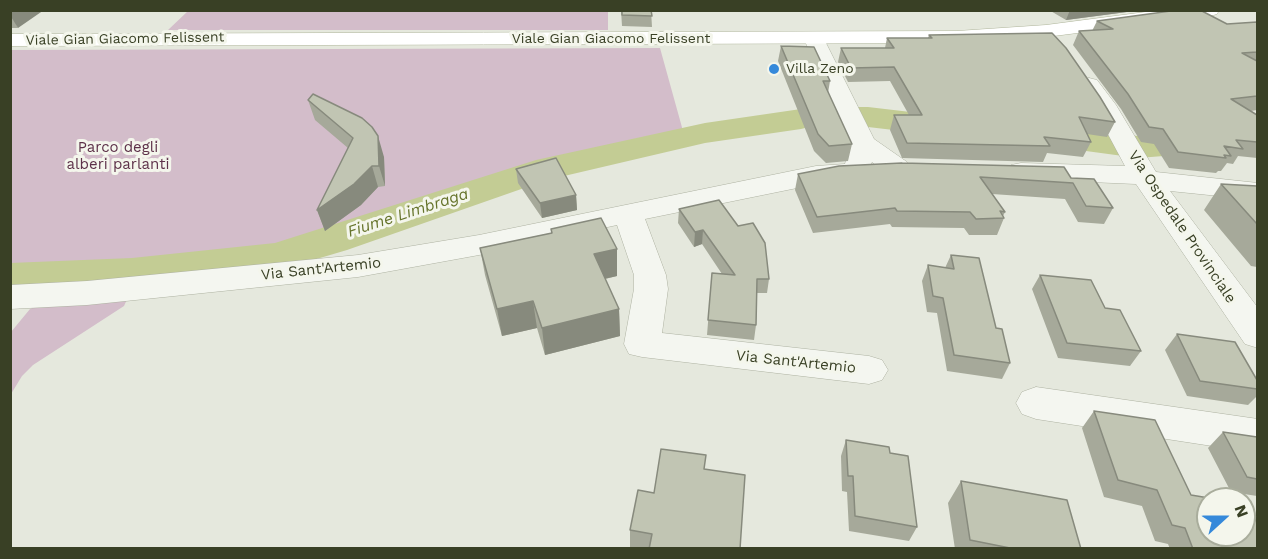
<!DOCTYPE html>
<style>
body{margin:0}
#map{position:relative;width:1268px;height:559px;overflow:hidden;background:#e5e8dd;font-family:"Work Sans",sans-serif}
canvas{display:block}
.frame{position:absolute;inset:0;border:12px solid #394025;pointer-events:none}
.north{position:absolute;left:1196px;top:487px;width:60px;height:60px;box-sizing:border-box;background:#f4f6ec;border:2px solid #a9ad9c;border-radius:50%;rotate:69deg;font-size:16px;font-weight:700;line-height:24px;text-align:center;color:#394025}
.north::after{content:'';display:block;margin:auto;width:21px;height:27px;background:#3589da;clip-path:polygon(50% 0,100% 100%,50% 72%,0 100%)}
</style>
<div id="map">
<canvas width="1268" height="559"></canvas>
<div class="frame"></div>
<div class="north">N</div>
</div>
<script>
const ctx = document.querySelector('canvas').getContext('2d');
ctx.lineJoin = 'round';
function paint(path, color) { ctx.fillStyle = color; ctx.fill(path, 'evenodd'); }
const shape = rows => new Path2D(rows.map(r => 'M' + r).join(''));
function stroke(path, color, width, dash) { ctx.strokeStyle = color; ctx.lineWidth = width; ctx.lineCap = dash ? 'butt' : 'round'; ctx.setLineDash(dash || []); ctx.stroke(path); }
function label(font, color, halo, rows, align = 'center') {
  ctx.font = font + ' "Work Sans",sans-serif'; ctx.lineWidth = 6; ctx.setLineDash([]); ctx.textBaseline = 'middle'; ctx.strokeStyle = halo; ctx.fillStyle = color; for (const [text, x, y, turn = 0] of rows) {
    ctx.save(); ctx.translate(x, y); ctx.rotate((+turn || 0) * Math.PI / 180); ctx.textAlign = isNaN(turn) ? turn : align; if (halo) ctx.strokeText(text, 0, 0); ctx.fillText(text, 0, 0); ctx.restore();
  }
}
paint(shape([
 [188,11,608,10,608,30,168,30],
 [660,48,683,131,632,141,517,172,347,231,252,257,11,269,10,50],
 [129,295,124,306,33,365,22,376,11,394,11,332,30,309,38,305]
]), '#d3bdca');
paint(shape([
 [828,107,868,107,953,117,965,120,970,127,965,134,953,137,868,127,828,127,815,123,813,126,801,129,705,143,547,180,347,250,276,271,132,288,10,293,10,263,132,258,275,243,536,160,705,123,801,109,814,113,816,110,828,107],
 [1031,125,1138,136,1202,131,1258,133,1258,155,1202,153,1138,158,1019,142,1014,135,1019,128,1031,125]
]), '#c3cc94');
const minor = shape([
 [814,33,821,35,824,39,874,139,907,162,911,168,907,174,897,176,887,174,872,162,868,170,854,171,851,177,645,219,666,275,668,289,662,333,869,356,882,360,888,370,882,380,869,384,642,357,629,354,624,344,634,289,634,275,617,225,479,255,358,277,87,305,10,309,10,285,87,281,358,255,479,235,816,166,845,164,850,143,804,39,807,35,814,33],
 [1089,78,1097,80,1116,105,1156,172,1258,183,1258,200,1170,191,1258,308,1258,348,1245,344,1136,184,1021,179,1011,177,1007,171,1011,165,1021,163,1125,166,1095,110,1078,85,1081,80,1089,78],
 [1036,387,1258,419,1258,453,1036,419,1022,414,1016,403,1022,392,1036,387]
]);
const major = shape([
 [1161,10,1219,10,1217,14,1210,16,1046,37,957,43,10,46,10,34,957,31,1046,25,1161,10]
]);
stroke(minor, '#aeb2a2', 1);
stroke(major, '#afb59b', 1);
paint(minor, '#f4f6f0');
paint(major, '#fff');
paint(shape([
 [10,10,18,28,10,28],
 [621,10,651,10,652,27,622,26],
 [1049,10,1142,10,1066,20],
 [1097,21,1227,24,1257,22,1257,110,1251,111,1257,115,1257,158,1238,156,1233,164,1227,163,1221,171,1218,171,1216,173,1169,168,1154,144,1141,142,1121,109,1073,45,1079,31,1092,31],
 [929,35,1115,122,1107,137,1087,134,1091,142,1083,157,1047,153,1043,162,902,158,890,130,894,115,909,115,890,81,848,82,838,62,841,48,885,48,887,38,928,38],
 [781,46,830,81,828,93,852,144,848,161,826,163,814,151,778,61],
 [308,100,384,157,385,186,378,187,361,205,325,231,317,210,348,148,315,120],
 [516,169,576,195,577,210,542,218,518,183],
 [798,174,1071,178,1113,208,1104,224,1078,222,1065,199,992,194,1005,212,1003,216,1004,218,997,235,969,235,964,228,892,227,890,224,813,233,795,190],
 [1221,184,1257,186,1257,267,1251,266,1204,210],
 [679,209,769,279,767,293,757,293,756,325,754,340,707,335,712,273,722,274,702,244,694,247,678,223],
 [551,229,617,249,617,276,605,279,619,309,620,336,545,355,537,328,502,336,485,275,480,248,551,233],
 [951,255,996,328,1010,363,1002,379,947,371,937,313,927,312,922,281,928,265,945,268],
 [1040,275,1105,308,1141,351,1130,366,1058,358,1032,289],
 [1177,334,1257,380,1257,396,1248,405,1187,396,1165,350],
 [1094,411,1191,495,1257,549,1170,549,1168,544,1155,541,1142,506,1104,497,1082,428],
 [1223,432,1257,437,1257,496,1231,492,1208,448],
 [846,440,890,453,917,527,909,541,849,531,847,492,842,491,841,456],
 [704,469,740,549,630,549,630,530,654,493],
 [961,481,1081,549,955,549,948,503]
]), '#a6a99a');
paint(shape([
 [10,10,44,10,18,28,10,15],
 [1070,10,1142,10,1066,20],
 [378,136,384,157,385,186,379,166],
 [372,166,378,187,361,205,325,231,317,210],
 [576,195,577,210,542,218,540,203],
 [703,230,702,244,694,247,695,232],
 [617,249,617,276,595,281,594,254],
 [533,301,537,328,502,336,497,309],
 [619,309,620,336,545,355,542,328]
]), '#878a7d');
const building = shape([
 [622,10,651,10,652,16,622,15,622,10],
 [1178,10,1200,10,1227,24,1257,22,1257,52,1242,53,1257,61,1257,96,1231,99,1257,115,1257,142,1236,140,1243,149,1224,146,1231,156,1224,155,1226,158,1178,152,1163,129,1149,127,1128,94,1079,31,1113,29,1097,21,1178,10],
 [1052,33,1066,48,1100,97,1115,122,1079,117,1091,142,1044,137,1050,146,907,143,894,115,922,115,894,67,851,68,841,48,894,48,887,38,932,38,929,35,1052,33],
 [781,46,814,47,830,81,823,81,852,144,829,146,818,134,781,46],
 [313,94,362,118,372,127,378,136,379,166,372,166,354,184,317,210,353,138,308,100,313,94],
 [556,158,576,195,540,203,516,169,556,158],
 [902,163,1064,167,1071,178,1094,179,1113,208,1086,206,1073,183,980,177,1005,212,1000,211,1004,218,976,219,970,212,897,211,895,208,817,217,798,174,839,166,902,163],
 [1221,184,1257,186,1257,224,1221,184],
 [719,200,738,226,753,223,765,243,769,279,757,279,756,325,708,320,712,273,735,275,703,230,695,232,679,209,719,200],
 [601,218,617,249,594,254,619,309,542,328,533,301,497,309,480,248,552,233,551,229,601,218],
 [951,255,979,258,996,328,1002,329,1010,363,954,355,943,298,933,296,928,265,954,269,951,255],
 [1040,275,1091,280,1105,308,1120,310,1141,351,1067,343,1040,275],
 [1177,334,1235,342,1257,380,1257,389,1200,381,1177,334],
 [1094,411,1155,420,1191,495,1215,499,1208,499,1208,535,1244,535,1244,504,1248,504,1257,523,1257,549,1193,549,1185,528,1172,525,1157,490,1118,480,1094,411],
 [1223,432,1257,437,1257,479,1247,477,1223,432],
 [846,440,889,447,890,453,908,456,917,527,855,516,853,476,848,476,846,440],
 [661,449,706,455,704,469,745,475,740,549,649,549,652,534,630,530,638,490,654,493,661,449],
 [961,481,1067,500,1081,549,1015,549,970,540,961,481]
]);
paint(building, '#c1c5b3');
stroke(building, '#878a7d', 1.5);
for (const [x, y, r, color] of [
 [774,69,6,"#3589da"]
]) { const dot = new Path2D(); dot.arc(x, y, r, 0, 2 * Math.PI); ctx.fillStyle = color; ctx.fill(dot); stroke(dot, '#f4f6ec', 2); }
label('14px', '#394025', '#f4f6ec', [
 ["Viale Gian Giacomo Felissent",125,39,-1],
 ["Viale Gian Giacomo Felissent",611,39]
]);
label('14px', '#394025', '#f4f6ec', [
 ["Villa Zeno",786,69]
], 'left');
label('15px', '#5d3149', '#f4f6ec', [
 ["Parco degli",118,148],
 ["alberi parlanti",118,165]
]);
label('15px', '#394025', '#f4f6ec', [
 ["Via Ospedale Provinciale",1182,227,56],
 ["Via Sant'Artemio",321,269,-6],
 ["Via Sant'Artemio",796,362,6]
]);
label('italic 16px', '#65732a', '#f4f6ec', [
 ["Fiume Limbraga",408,213,-18]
]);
</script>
